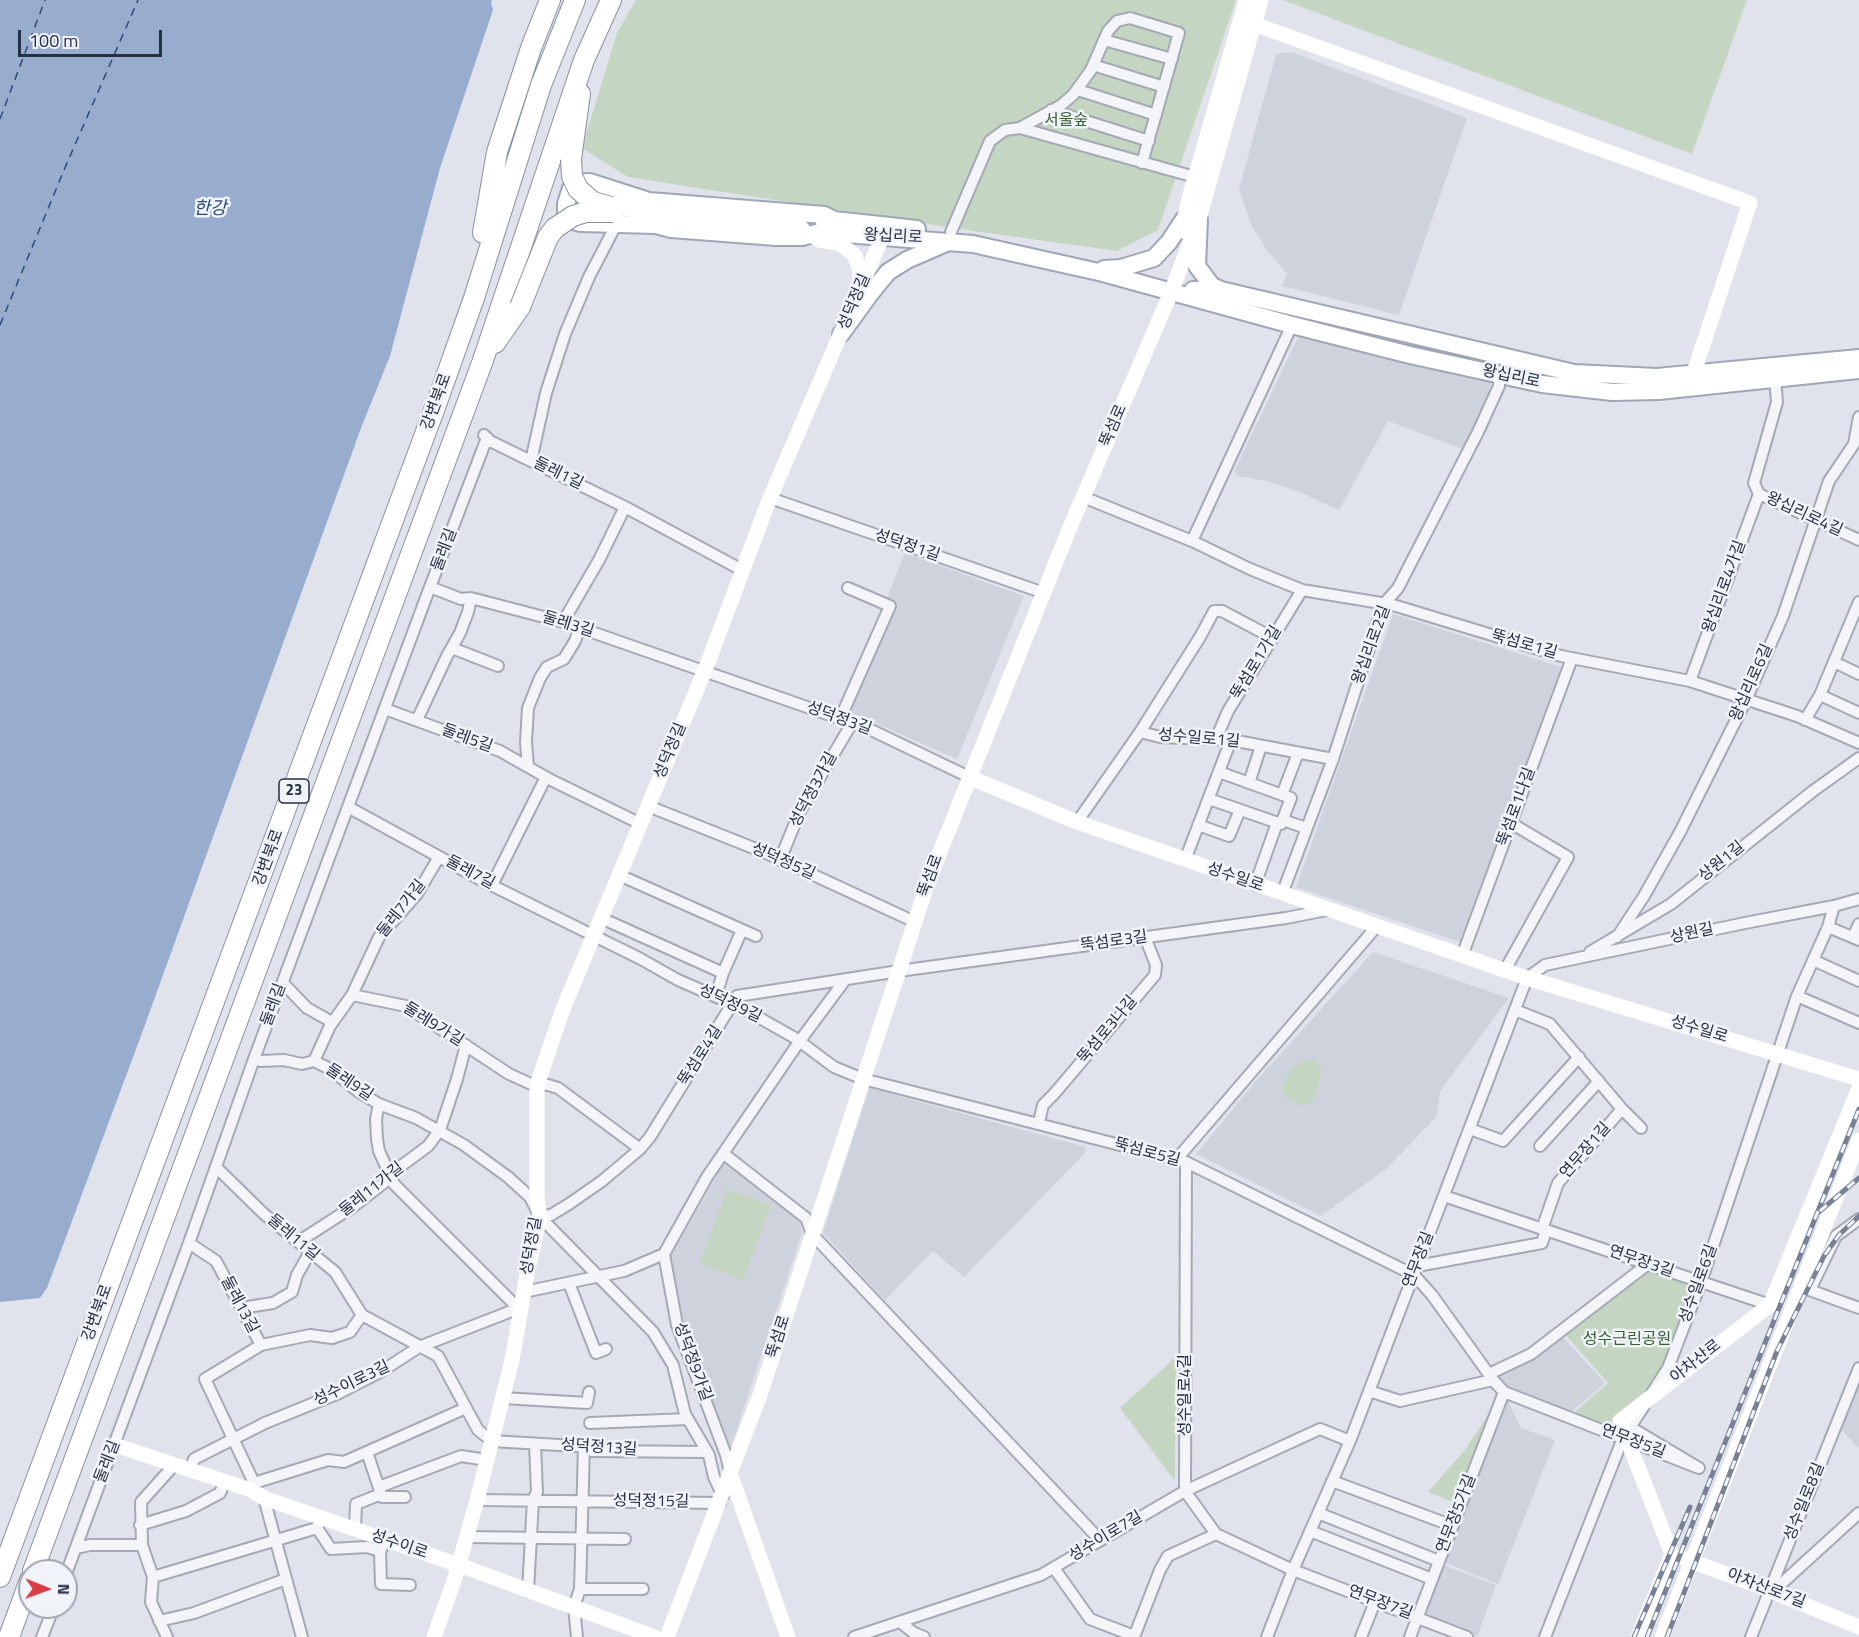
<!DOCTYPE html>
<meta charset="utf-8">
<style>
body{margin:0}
#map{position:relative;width:1859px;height:1637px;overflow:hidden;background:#e0e3eb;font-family:"Titillium Web",sans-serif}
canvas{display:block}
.north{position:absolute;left:18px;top:1559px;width:60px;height:60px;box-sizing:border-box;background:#f0f3f8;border:2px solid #a0a5b0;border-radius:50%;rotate:91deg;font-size:16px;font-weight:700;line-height:24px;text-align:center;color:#272f44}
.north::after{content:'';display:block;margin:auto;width:21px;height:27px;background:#db3a43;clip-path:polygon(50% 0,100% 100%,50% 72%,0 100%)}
.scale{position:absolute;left:18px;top:30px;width:144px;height:27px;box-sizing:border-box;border:3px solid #272f44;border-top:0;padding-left:8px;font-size:18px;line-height:21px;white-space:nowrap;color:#272f44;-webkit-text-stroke:4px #f0f3f8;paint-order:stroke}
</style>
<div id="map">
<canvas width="1859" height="1637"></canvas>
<div class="north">N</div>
<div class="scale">100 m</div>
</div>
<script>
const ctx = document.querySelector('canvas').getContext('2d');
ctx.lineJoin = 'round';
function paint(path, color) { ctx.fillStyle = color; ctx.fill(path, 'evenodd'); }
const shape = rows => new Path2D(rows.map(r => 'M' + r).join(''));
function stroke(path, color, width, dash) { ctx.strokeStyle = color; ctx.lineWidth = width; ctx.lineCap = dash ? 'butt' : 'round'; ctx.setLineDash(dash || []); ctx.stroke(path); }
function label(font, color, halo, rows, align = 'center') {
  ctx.font = font + ' "Titillium Web","Noto Sans KR",sans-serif'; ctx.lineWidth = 5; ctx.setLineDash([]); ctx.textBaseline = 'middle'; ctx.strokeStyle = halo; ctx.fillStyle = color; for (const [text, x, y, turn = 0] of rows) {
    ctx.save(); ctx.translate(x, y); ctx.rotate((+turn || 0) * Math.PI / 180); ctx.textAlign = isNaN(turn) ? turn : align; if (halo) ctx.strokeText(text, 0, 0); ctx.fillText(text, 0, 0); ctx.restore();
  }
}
paint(shape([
 [1291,52,1467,118,1399,315,1282,286,1287,274,1266,249,1251,225,1239,189,1276,54],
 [1299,335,1491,379,1490,395,1462,449,1388,421,1339,510,1302,493,1267,481,1238,476,1234,472],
 [905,553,1024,596,957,759,850,712,897,602,887,598],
 [1393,614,1561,667,1460,942,1296,887],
 [1373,952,1509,998,1440,1091,1437,1116,1386,1169,1321,1216,1196,1154,1256,1081],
 [869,1088,1085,1147,1085,1153,964,1277,933,1251,885,1300,823,1233],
 [726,1160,799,1219,802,1233,730,1450,688,1350,680,1313,671,1256],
 [1561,1335,1605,1383,1569,1414,1508,1389,1493,1376],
 [1859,1376,1859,1449,1839,1427],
 [1506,1397,1521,1428,1555,1440,1498,1584,1443,1562],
 [1441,1564,1496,1585,1477,1637,1420,1617]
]), '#ced2dd');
paint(shape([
 [636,0,1236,0,1158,230,1117,251,960,229,628,177,582,148,617,33],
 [1283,0,1747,0,1692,154],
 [1305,1060,1313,1060,1322,1070,1314,1099,1307,1104,1300,1105,1285,1097,1281,1088,1290,1072,1296,1065],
 [727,1189,771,1205,743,1280,700,1264],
 [1648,1269,1695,1284,1664,1366,1623,1435,1571,1415,1608,1383,1564,1333],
 [1176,1357,1175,1481,1120,1408],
 [1496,1403,1456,1503,1428,1492,1465,1450]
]), '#c4d5c1');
paint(shape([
 [0,0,492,0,491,3,493,10,440,168,390,356,361,428,142,1033,47,1288,40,1298,0,1302]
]), '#98adce');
stroke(shape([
 [0,119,45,0],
 [0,325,64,170,138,0]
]), '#2d497c', 1.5, [8, 6]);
const street = shape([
 [1104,40,1172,59],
 [1093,65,1164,87],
 [1078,90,1156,115],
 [1051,110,1149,141],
 [1020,128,1060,106,1073,95,1091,70,1108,31,1117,21,1130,18,1179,33,1142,163],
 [951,232,990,141,1005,130,1020,128,1195,177],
 [1775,379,1777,402,1754,483,1759,494,1859,540],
 [484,435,490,441,625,507,742,570],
 [531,461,546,393,565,334,589,277,617,223],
 [1083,497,1192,541,1250,569,1302,590,1393,605,1561,656,1690,681,1797,716,1859,743],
 [770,498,1044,593],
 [1192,541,1292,325],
 [430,587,461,599,471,598,563,622,867,728,969,777],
 [563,622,599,560,625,507],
 [452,648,498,666],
 [1834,662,1859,674],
 [1690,681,1759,494],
 [1820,695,1859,713],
 [385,709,500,751,551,780,641,824],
 [840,719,890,606,848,588],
 [417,720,447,656,460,633,468,612,471,598],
 [1805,720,1820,695,1859,602],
 [1140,732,1200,637,1214,611,1222,611,1273,638],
 [1216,739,1228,711,1302,590],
 [528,767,526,742,528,708,540,678,547,667,564,659,575,641,580,627],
 [1249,783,1261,746],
 [1282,795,1298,753],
 [1209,799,1281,824,1291,798,1219,772],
 [648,806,766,853,915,922],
 [348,807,487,883,639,958,678,980,742,1008,795,1038,834,1067,863,1079,1186,1162,1414,1275,1432,1295,1493,1380,1504,1392,1699,1468,1620,1421],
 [1283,820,1306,828],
 [1077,822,1140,732,1160,737,1231,740,1333,759],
 [1198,825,1229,836,1240,810],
 [780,860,800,811,852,723],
 [1185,860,1231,740],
 [619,875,756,936],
 [492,885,546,777],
 [1255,885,1277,823],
 [1282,894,1333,759,1383,605,1398,588,1478,432,1499,386,1499,375],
 [601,918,723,973],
 [1828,927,1859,940],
 [1617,937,1644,896,1680,832,1746,700,1783,616,1829,481,1854,444,1859,417],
 [1853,937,1859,924],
 [1590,952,1671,904,1813,791,1859,758],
 [1462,956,1572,658],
 [1813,960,1859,981],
 [1505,970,1568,857,1511,823],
 [283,983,307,1008,332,1022],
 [352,995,406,1006,509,1074,531,1084,548,1085,558,1088,640,1149],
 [716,996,723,973,742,930],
 [1797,996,1859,1023],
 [1515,1010,1550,1024,1622,1109,1641,1128],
 [254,1059,261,1061,284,1060,302,1064,314,1061,330,1069,359,1092,379,1104,416,1118,464,1145,508,1177,530,1197,540,1217,653,1332,673,1365,685,1414,709,1455,714,1477,723,1496],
 [314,1061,330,1026,352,995,379,937,417,894,439,857],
 [379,1104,376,1119,377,1139,379,1151,394,1184,518,1308],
 [1040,1118,1043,1105,1054,1094,1155,975,1156,965,1145,937],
 [1470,1129,1503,1141,1579,1057],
 [1540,1146,1599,1081],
 [724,1154,806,1218,812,1234,1100,1540],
 [1176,1160,1377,926],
 [1186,1162,1185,1491,1216,1534,1293,1570,1467,1637],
 [216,1167,264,1214,335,1272,362,1315,438,1356,478,1430,492,1441,592,1447,592,1451,707,1452],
 [1444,1196,1770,1305],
 [540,1217,551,1215,569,1204,602,1181,640,1149,650,1137,737,996,899,971,1286,918,1327,910],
 [1542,1229,1558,1183,1622,1109],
 [298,1242,354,1206,390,1178,393,1172,428,1146,440,1130,457,1079,466,1045],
 [189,1243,216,1261,261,1345,205,1379,254,1483],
 [1417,1266,1542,1243,1546,1230],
 [569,1283,596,1353,606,1349],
 [1804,1288,1859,1308],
 [1810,1290,1836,1236,1859,1219],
 [524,1292,624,1271,664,1254],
 [241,1308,273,1303,292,1292,297,1275,310,1252],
 [261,1345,310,1335,332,1338,350,1332,362,1315],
 [1489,1374,1531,1354,1648,1264],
 [1369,1391,1400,1401,1493,1380],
 [1652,1393,1668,1368,1701,1282,1797,996,1828,927,1834,906],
 [503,1398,587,1403,589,1392],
 [590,1423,688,1419],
 [367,1452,382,1497,405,1497],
 [191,1469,194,1459,265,1423,339,1393,382,1371,419,1347,522,1307],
 [730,1472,726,1455,677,1325,664,1254,707,1177,799,1042,845,980],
 [1332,1481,1453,1526],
 [252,1487,254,1483,328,1460,344,1462,466,1408],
 [379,1487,461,1456,487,1460],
 [264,1498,302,1637],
 [477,1500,720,1503],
 [1318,1513,1439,1561],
 [140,1525,186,1511,220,1493,225,1481],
 [317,1528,331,1549,367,1547,380,1551],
 [355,1530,356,1504,381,1494],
 [1310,1531,1432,1579],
 [467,1537,625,1539],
 [383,1546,380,1551,381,1584,410,1585],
 [76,1548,90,1545,142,1545],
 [1054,1568,1090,1619,1134,1636],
 [66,1574,189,1243,254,1059,430,587,485,443,490,441],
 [153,1577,317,1528,321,1518],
 [580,1589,584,1447],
 [1769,1590,1780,1585,1859,1513],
 [528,1591,533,1500,537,1492,535,1444],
 [159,1621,194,1613,286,1579],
 [900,1622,914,1633,924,1637],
 [42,1637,54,1607],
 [167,1637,151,1602,153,1577,142,1545,141,1502,175,1464],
 [577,1637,574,1607,580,1589,643,1589],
 [854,1637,1041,1575,1185,1491,1320,1429,1350,1441],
 [1134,1637,1160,1570,1168,1556,1216,1534],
 [1267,1637,1293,1570,1350,1441,1527,978,1545,965,1745,923,1834,906,1859,899],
 [1361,1637,1375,1602],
 [1410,1637,1504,1392],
 [1545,1637,1623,1438,1644,1406],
 [1751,1637,1859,1368]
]);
const primary = shape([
 [614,207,655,210],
 [644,214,785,225,797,226,802,229],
 [1199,219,1197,266,1212,286,1221,290],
 [834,220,824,215,649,201,590,182,577,183,571,188,566,204,566,212,569,220,581,223,656,225,671,229,776,237,802,237,820,232,973,244,1103,273,1292,325,1410,355,1542,384,1612,392,1659,391,1859,370],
 [824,222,834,220,917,229],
 [1104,269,1121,268,1154,258,1169,242,1184,219],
 [1193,290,1221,290,1574,373,1657,377,1859,358],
 [841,334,870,294,888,272,907,260,946,243]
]);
const highway = shape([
 [571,159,580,94],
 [483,233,497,152,531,48,550,0],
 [495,343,520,307],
 [33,1571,482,363,584,60,611,0],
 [0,1577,437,402,474,298,541,85,575,0],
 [9,1637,30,1580]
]);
stroke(street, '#a5a9b6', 14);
stroke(primary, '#9ea6b8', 20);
stroke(highway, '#868fa3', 22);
stroke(street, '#f3f5f8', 10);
stroke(shape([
 [1254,24,1750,203,1694,372,1695,383],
 [1182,231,1188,202,1246,0],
 [810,234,819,240,841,244,855,256,860,271,859,284],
 [969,777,1077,822,1527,978,1859,1079],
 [115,1445,251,1490,264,1498,459,1565,655,1637],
 [731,1476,788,1637],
 [1683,1558,1769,1590,1859,1627],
 [434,1637,455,1578,477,1500,512,1360,528,1269,540,1217,537,1196,537,1085,563,1009,705,670,770,498,887,226],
 [667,1637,760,1395,928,882,1068,532,1172,290,1199,219,1261,0],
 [1638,1637,1672,1554,1620,1421,1770,1305,1859,1088],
 [1662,1637,1859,1140]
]), '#fff', 15);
stroke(primary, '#fff', 16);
stroke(highway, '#fff', 20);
const rail = shape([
 [1820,1211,1859,1178],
 [1634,1637,1690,1507],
 [1647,1637,1859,1109],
 [1667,1637,1777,1351,1824,1256,1839,1235,1859,1216]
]);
stroke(rail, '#788196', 5);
stroke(rail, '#f0f3f8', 3, [9]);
const highwayBridge = shape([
 [571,159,572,176,578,189,593,202,611,207],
 [520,307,548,237,555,228,573,216,586,212,613,212]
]);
stroke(highwayBridge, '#868fa3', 22, []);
stroke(highwayBridge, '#fff', 20);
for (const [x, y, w] of [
 [294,791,30]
]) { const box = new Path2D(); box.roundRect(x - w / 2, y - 12, w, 24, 4.5); ctx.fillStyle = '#f0f3f8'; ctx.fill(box); stroke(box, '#272f44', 1.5); }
label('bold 15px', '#272f44', null, [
 ["23",294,791]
]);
label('16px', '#376133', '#f0f3f8', [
 ["서울숲",1066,121],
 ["성수근린공원",1627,1340]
]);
label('16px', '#272f44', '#f0f3f8', [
 ["왕십리로",893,237,3],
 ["성덕정길",855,302,-67],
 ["왕십리로",1511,377,12],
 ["강변북로",437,402,-70],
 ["뚝섬로",1114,426,-67],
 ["둘레1길",558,474,26],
 ["왕십리로4길",1804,515,25],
 ["성덕정1길",907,546,19],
 ["둘레길",445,550,-69],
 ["왕십리로4가길",1725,587,-70],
 ["둘레3길",568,625,17],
 ["왕십리로2길",1372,645,-70],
 ["뚝섬로1길",1524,645,16],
 ["뚝섬로1가길",1257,663,-59],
 ["왕십리로6길",1752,683,-66],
 ["성덕정3길",839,719,20],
 ["둘레5길",467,739,20],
 ["성수일로1길",1199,739,5],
 ["성덕정길",671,751,-67],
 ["성덕정3가길",814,790,-62],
 ["뚝섬로1나길",1517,807,-70],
 ["강변북로",269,858,-70],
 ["성덕정5길",783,862,24],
 ["상원1길",1722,862,-39],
 ["둘레7길",470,873,28],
 ["뚝섬로",931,876,-70],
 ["성수일로",1235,878,19],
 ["둘레7가길",402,909,-52],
 ["상원길",1692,934,-12],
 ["뚝섬로3길",1114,942,-8],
 ["성덕정9길",730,1004,26],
 ["둘레길",274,1005,-70],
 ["둘레9가길",433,1025,32],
 ["뚝섬로3나길",1108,1030,-50],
 ["성수일로",1699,1030,17],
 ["뚝섬로4길",701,1056,-58],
 ["둘레9길",349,1083,34],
 ["연무장1길",1586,1151,-49],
 ["뚝섬로5길",1147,1153,15],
 ["둘레11가길",372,1190,-38],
 ["둘레11길",293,1238,40],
 ["성덕정길",532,1246,-80],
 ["연무장길",1419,1260,-69],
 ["연무장3길",1641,1262,19],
 ["성수일로6길",1699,1284,-70],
 ["둘레13길",239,1305,62],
 ["강변북로",98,1313,-70],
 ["뚝섬로",779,1337,-72],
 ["성덕정9가길",692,1362,70],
 ["아차산로",1696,1362,-38],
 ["성수이로3길",352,1384,-26],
 ["성수일로4길",1186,1395,-90],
 ["연무장5길",1633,1442,21],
 ["성덕정13길",599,1448,4],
 ["둘레길",108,1462,-69],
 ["성덕정15길",651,1502,1],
 ["성수일로8길",1805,1502,-68],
 ["연무장5가길",1457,1514,-69],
 ["성수이로7길",1106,1537,-31],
 ["성수이로",399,1545,19],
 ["아차산로7길",1766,1589,21],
 ["연무장7길",1380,1603,21]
]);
label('italic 18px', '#2d497c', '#f0f3f8', [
 ["한강",210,210]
]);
</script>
